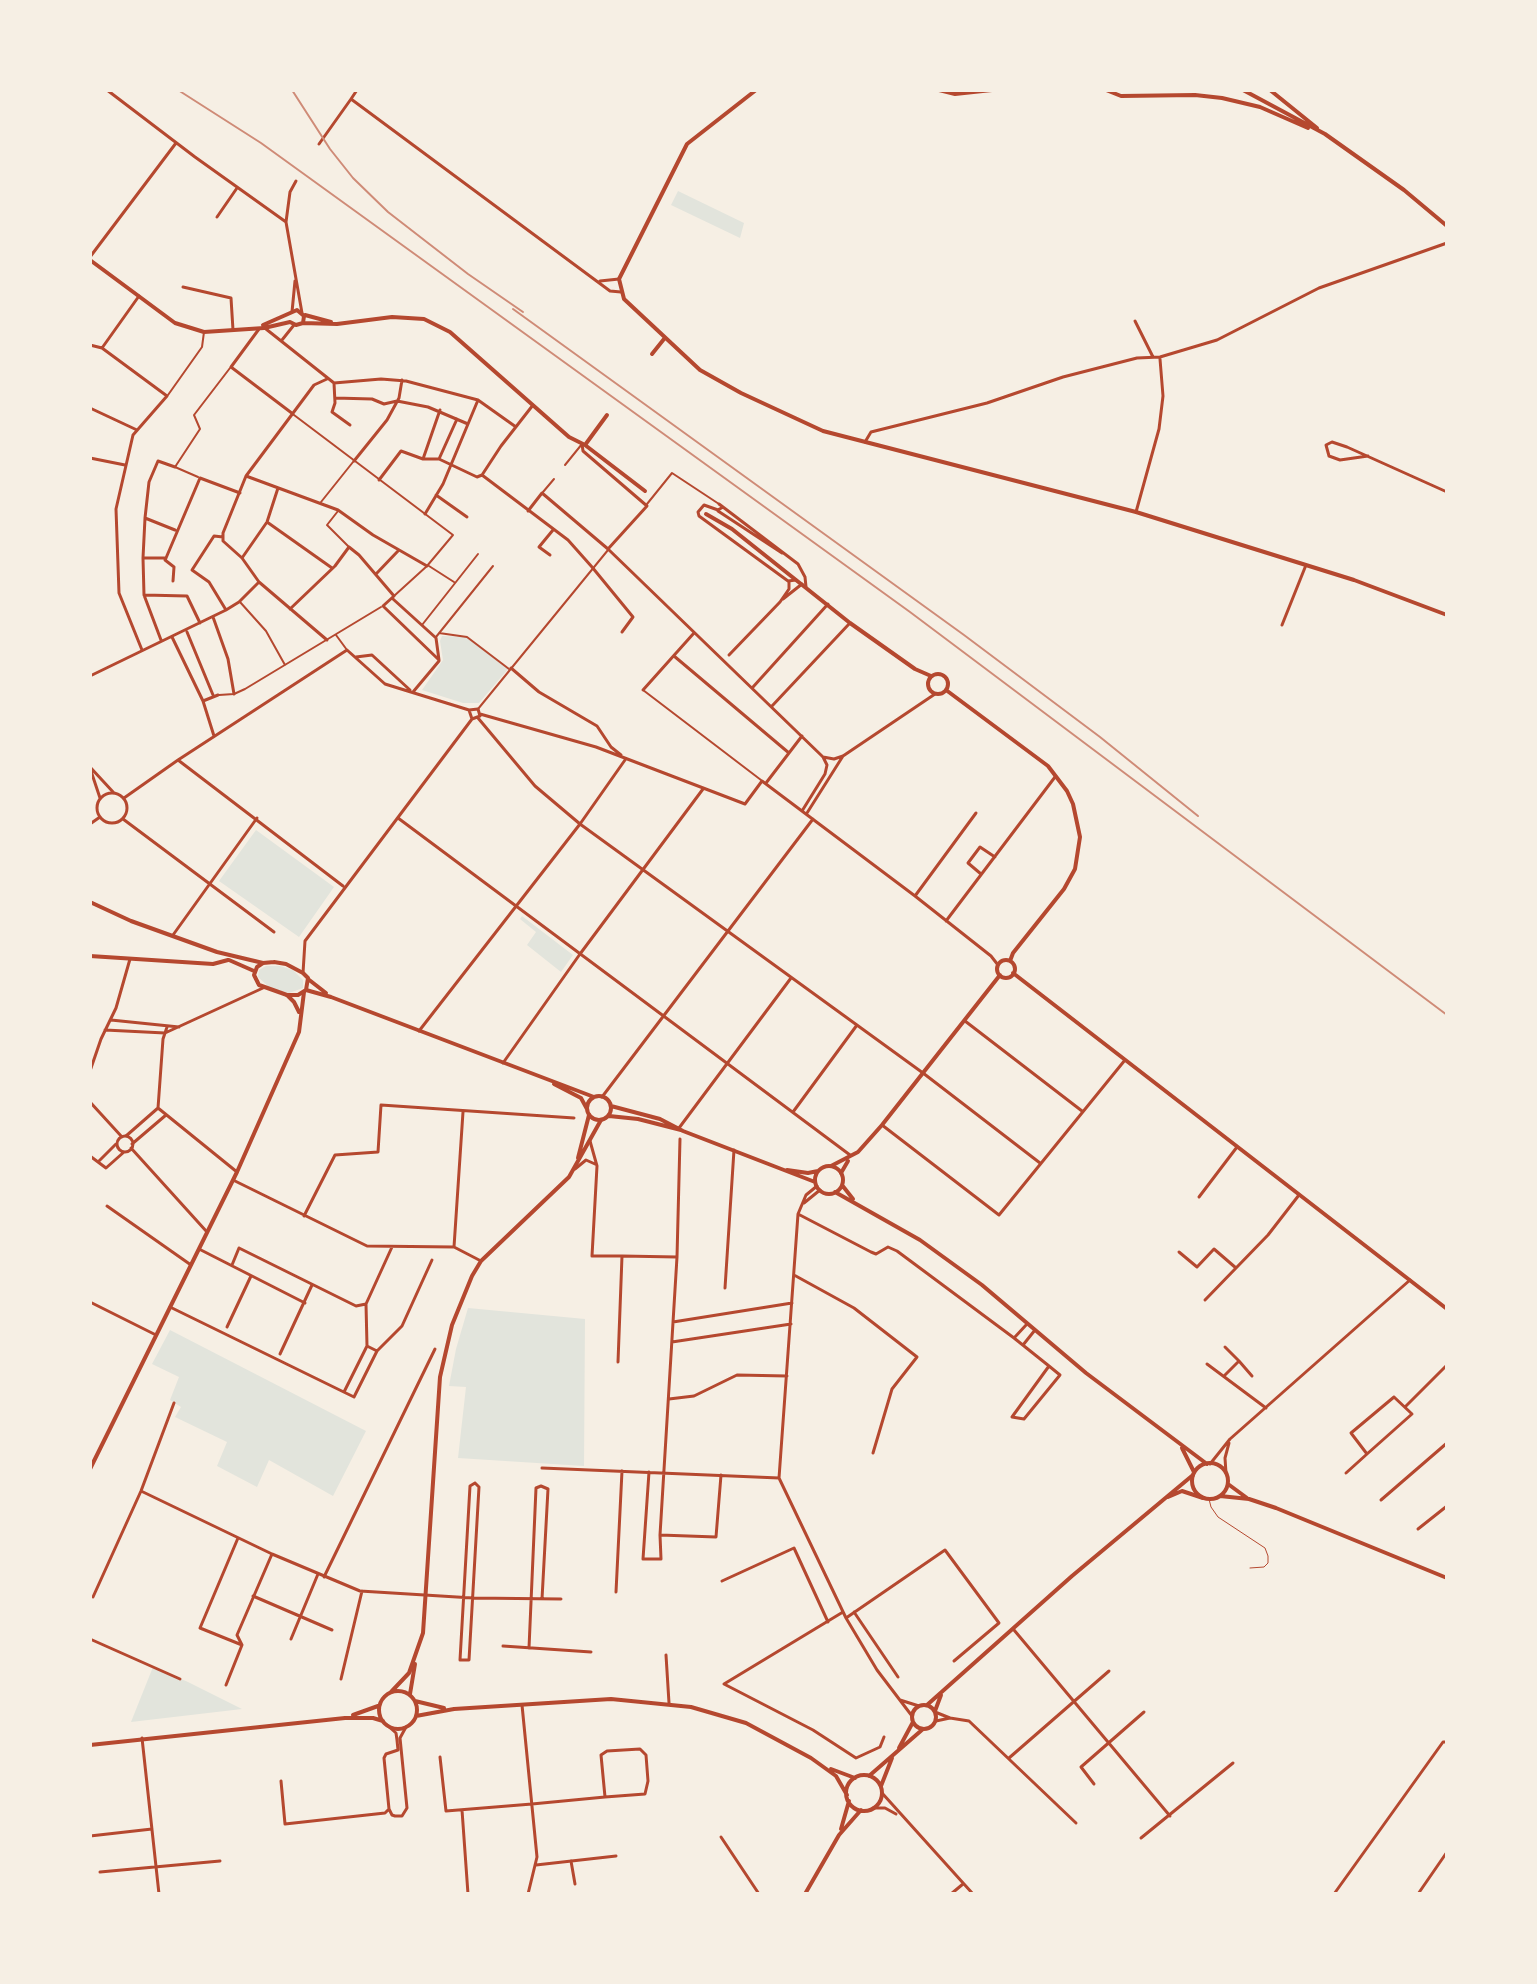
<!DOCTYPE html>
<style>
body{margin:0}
#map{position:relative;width:1537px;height:1984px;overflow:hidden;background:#f6efe4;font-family:Commissioner,sans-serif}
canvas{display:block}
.frame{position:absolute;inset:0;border:92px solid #f6efe4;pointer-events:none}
</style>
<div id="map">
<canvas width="1537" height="1984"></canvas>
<div class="frame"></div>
</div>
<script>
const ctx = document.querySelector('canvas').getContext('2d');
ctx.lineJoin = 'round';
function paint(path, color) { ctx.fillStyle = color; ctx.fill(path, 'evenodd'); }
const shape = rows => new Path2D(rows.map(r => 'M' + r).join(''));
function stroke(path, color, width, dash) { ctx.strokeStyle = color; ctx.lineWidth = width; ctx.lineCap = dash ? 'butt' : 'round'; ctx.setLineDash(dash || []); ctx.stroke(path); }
paint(shape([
 [678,191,744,223,740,238,671,205],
 [442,636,467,637,508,669,479,703,463,703,422,690,443,660,440,641],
 [256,830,334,887,299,937,219,881],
 [522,916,573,955,561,972,527,945,536,932,520,919],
 [266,966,280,966,293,970,303,980,303,988,289,993,270,988,258,977,259,970],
 [468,1308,585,1319,584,1466,458,1458,466,1387,449,1386,456,1349],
 [170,1330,366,1431,333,1496,269,1460,257,1487,217,1466,227,1442,175,1417,181,1407,170,1400,179,1377,152,1364],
 [153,1667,188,1682,242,1709,131,1722]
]), '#e2e4dc');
stroke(shape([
 [1209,1499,1211,1507,1218,1517,1265,1548,1268,1556,1268,1563,1264,1567,1250,1568]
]), '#b5482f', 1);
stroke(shape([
 [168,395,202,347,204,332],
 [294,415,453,535,427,566,394,596],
 [565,465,582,444],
 [198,477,175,467,200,429,194,415,230,368],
 [543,492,554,479],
 [321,502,353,462],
 [647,504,672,473,719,504],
 [338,511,327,525,349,547],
 [429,566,454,582],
 [240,602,266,631,285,665],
 [422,625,478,554],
 [439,633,467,637,509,669],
 [336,635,347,650],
 [436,637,493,566],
 [643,690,761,780],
 [219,695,234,694,245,689,381,607],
 [478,709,608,550]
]), '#b5482f', 2);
stroke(shape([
 [107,90,195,157,286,222],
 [357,90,351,99,610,291,621,292],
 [319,144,351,99],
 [296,181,290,192,286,222,302,313],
 [217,217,237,188],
 [90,257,176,143],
 [600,281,619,279],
 [183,287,231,298,233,330],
 [292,312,295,281],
 [1135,321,1153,357],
 [259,329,231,367,293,414],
 [266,329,334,383,381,379,406,381,478,400,516,427],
 [282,340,294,325],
 [90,345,102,348,167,396,133,435,116,509,119,593,142,650],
 [102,348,139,296],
 [327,379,314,385,246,476,223,533,223,541,242,558,259,582,327,640],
 [334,383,335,403,332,412,350,425],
 [335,398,372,399,384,404,397,401,428,407,468,424],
 [90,408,137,430],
 [865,442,871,432,987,403,1063,377,1137,358,1160,357,1217,340,1319,288,1447,243],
 [582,444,583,451,647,506,608,549],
 [1368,456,1340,460,1329,456,1326,445,1332,442,1347,447,1447,492],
 [90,458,125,465],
 [423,459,440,410],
 [439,459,457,419],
 [354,461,387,420,399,398,402,380],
 [482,475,568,540,592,567,633,617,622,632],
 [482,475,501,446,533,405],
 [246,476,338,510,373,535,427,566],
 [379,480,401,451,423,459,439,459,477,477,482,475],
 [436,495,467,517],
 [719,504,798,564,805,577,806,587],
 [723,507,718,510,704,505,698,512,699,516,788,581,796,580],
 [528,511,542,493,608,549,823,757,827,765,825,774,802,811],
 [718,511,782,553],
 [1136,512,1159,429,1163,396,1160,359],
 [425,514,443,484,478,400],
 [145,518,175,530],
 [267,522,332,568],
 [223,537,214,536,192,570,209,582,226,610],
 [550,555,539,547,553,530],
 [143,558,166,558,165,560,174,567,173,581],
 [166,558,200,478,240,493],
 [242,558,267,522,278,488],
 [376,574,398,551],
 [144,595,187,596,200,623],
 [393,599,436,638,439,660],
 [783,599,802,584],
 [290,609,335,566,349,547,359,555,394,596,383,606,439,660],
 [213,617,228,659,234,694],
 [1282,625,1306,565],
 [187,632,213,695],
 [172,637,203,701,214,736],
 [161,640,144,595,143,558,145,518,149,482,158,461,175,467],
 [729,655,780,602,789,589,789,582],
 [674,656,789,753],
 [356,657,372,655,410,690],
 [511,668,539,692,597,726,611,747,621,755],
 [90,676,226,610,239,602,259,582],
 [753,687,828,604],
 [643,690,694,633],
 [413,692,439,661],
 [203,701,218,695],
 [772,706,849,624],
 [480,714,596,747,745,804,762,781,915,896,991,956,998,965],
 [478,718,535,786,580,824,923,1073,1040,1163],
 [823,757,834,759,843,756,935,694],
 [178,760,343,886],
 [90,767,114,793],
 [90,768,100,798],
 [766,783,802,736],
 '97 808a15 15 0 1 1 30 0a15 15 0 1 1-30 0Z',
 [124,798,178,760,347,650,385,684,469,710],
 [807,813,843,756],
 [398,818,850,1155],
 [123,819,274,932],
 [90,824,100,817],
 [981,874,968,863,980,847,995,857],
 [915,896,976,813],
 [946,921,1055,777],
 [173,935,257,818],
 [303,973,305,941,472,719,480,716,478,709,469,710,472,719],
 [111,1020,179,1027],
 [965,1021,1082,1111],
 [167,1027,163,1039,158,1108,237,1172],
 [105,1030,165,1033,263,988],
 [419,1031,580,824,625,760],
 [503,1063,580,954,703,789],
 [90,1071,101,1039,116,1008,130,959],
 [602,1097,813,819],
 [90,1102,122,1137],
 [793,1112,857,1025],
 [882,1125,999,1215,1125,1060],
 [679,1128,791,978],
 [126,1136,158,1108],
 '117 1144a8 8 0 1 1 16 0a8 8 0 1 1-16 0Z',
 [590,1141,597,1166,592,1256,622,1256,618,1362],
 [132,1144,166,1115],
 [131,1148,207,1232],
 [90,1156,106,1168,124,1152],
 [99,1161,116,1144],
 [575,1169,586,1160,595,1164],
 [233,1180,367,1246,454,1247,481,1261],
 [817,1186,806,1195,798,1214,779,1478,846,1618,877,1670,912,1716],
 [1199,1197,1237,1147],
 [804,1203,820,1190],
 [107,1206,191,1265],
 [798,1214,871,1252,876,1254,888,1247,897,1251,1014,1338,1049,1366,1060,1375,1024,1419,1012,1417,1049,1366],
 [304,1216,335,1155,378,1152,381,1105,574,1118],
 [454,1247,463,1112],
 [199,1249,305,1303],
 [1179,1252,1197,1267,1214,1249,1236,1268],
 [622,1256,677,1257],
 [232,1265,239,1248,356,1306,366,1304],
 [794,1275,854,1308,917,1357,892,1389,873,1453],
 [725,1288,734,1150],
 [1205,1300,1268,1235,1299,1195],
 [90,1302,156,1335],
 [170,1307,354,1397,377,1351],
 [673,1322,792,1303],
 [227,1327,251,1276],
 [1014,1338,1027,1324],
 [672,1342,791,1324],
 [1023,1345,1035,1330],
 [367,1346,377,1351,402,1326,432,1260],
 [280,1354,312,1285],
 [1239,1361,1252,1376],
 [1207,1364,1266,1408],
 [1224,1376,1239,1361,1225,1347],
 [344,1392,367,1346,366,1304,392,1247],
 [1394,1397,1412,1414,1367,1454,1351,1433,1394,1397],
 [669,1399,694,1396,737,1375,787,1376],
 [1405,1407,1447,1365],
 [1210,1464,1230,1439,1410,1280],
 [542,1468,779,1478],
 [649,1472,643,1559,661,1559,660,1535,677,1257,680,1139],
 [1226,1473,1225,1458,1229,1443],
 [1346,1473,1367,1454],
 [475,1483,479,1487,469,1660,460,1660,470,1486,475,1483],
 [141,1491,272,1554,360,1591,473,1598,561,1599],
 [1381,1500,1447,1443],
 [1418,1529,1447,1506],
 [660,1535,716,1537,721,1475],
 [238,1538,200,1628,242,1645],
 [324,1577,435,1349],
 [722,1581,794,1548,828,1622],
 [616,1592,622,1471],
 [253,1596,332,1630],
 [93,1597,141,1491,174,1403],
 [854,1612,898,1677],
 [846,1618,945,1550,999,1623,954,1661],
 [1014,1630,1170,1816],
 [90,1639,180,1679],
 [291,1639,318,1574],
 [503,1646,591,1652],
 [529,1648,536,1488,541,1486,548,1489,542,1599],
 [666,1655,669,1703],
 [341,1679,362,1591],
 [724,1684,813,1730,856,1758,880,1747,884,1737],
 [724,1684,843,1612],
 [226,1685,242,1645,237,1635,272,1554],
 [900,1700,919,1706],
 [522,1705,537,1857,528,1894],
 [935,1712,950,1718],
 [936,1721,950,1718,969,1721,1076,1823],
 [387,1725,396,1733,397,1740,398,1750,386,1754,384,1758,389,1809,392,1815,395,1816,402,1816,407,1808,400,1738,406,1727],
 [142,1738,159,1894],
 [440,1757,446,1811,532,1804,605,1797,645,1794,648,1781,646,1755,640,1749,607,1751,601,1755,605,1797],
 [1009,1758,1109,1671],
 [281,1781,285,1824,385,1813,389,1809],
 [1094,1784,1081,1767,1144,1712],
 [882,1793,973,1894],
 [873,1808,885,1808,896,1814],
 [462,1810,468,1894],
 [90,1836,152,1829],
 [721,1837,759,1894],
 [1141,1838,1233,1763],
 [571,1861,575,1884],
 [536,1865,616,1856],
 [100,1872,220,1861],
 [951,1894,963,1884],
 [1334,1894,1443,1742,1447,1742],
 [1418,1894,1447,1852]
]), '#b5482f', 3);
stroke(shape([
 [756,90,687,144,619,279,624,299,700,370,741,393,823,431,1136,512,1354,580,1447,615],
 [939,90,955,94,992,90],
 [90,260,175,323,204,332,264,328,290,322,296,325,303,323,337,324,392,317,424,319,450,332,569,437,585,445,645,491],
 [305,315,331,322],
 [263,325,297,310,304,316,303,323],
 [652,354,664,339],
 [585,445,607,415],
 [706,514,732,529,850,623,915,669,931,676],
 '928 684a10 10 0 1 1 20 0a10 10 0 1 1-20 0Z',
 [946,690,1048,766,1067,791,1073,804,1080,837,1075,869,1064,889,1013,953,1010,961],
 '997 969a9 9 0 1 1 18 0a9 9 0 1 1-18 0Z',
 [1013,973,1447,1309],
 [287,995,294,1002,299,1012],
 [578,1158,589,1115],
 [831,1166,858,1152,882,1125,1000,975],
 [841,1173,848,1161],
 [90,1469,237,1172,299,1032,304,992],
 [1168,1497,1182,1491,1203,1498],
 '379 1710a19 19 0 1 1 38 0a19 19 0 1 1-38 0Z',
 [391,1692,409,1673,423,1633,440,1377,452,1325,472,1276,481,1261,569,1177,601,1120],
 [410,1694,415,1664],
 [415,1701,444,1708],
 '912 1717a12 12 0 1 1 24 0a12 12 0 1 1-24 0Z',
 [927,1705,1072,1576,1193,1475],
 [935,1711,941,1695],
 [353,1715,378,1706],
 [416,1716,454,1709,611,1699,691,1707,746,1723,811,1758,836,1776,847,1795],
 [90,1745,345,1718,373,1718,383,1721],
 [899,1748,913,1722],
 [831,1769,855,1778],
 '846 1793a18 18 0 1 1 36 0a18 18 0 1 1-36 0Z',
 [869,1776,923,1729],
 [881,1786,892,1758],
 [841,1829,849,1801],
 [805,1894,839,1835,861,1810]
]), '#b5482f', 4);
stroke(shape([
 [90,902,131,921,217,952,263,963],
 [90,956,213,964,228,960],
 [229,960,254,971],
 [274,962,286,964,303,973,308,978,306,990,298,995,287,995,259,985,254,975,257,967,263,963,274,962],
 [308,979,326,993],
 [306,990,331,997,594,1097],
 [554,1084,581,1098,587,1109],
 '587 1108a12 12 0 1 1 24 0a12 12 0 1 1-24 0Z',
 [611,1106,660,1119,683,1131,815,1182],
 [609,1116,638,1119,681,1130],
 '815 1180a14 14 0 1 1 28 0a14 14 0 1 1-28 0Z',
 [787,1170,808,1173,818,1171],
 [842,1185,853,1199],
 [835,1192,920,1240,982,1285,1086,1373,1207,1464],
 [1182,1448,1194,1472],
 '1192 1481a18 18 0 1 1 36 0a18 18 0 1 1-36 0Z',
 [1228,1484,1247,1498],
 [1220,1496,1249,1499,1276,1508,1447,1578]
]), '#b5482f', 4);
stroke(shape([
 [1106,90,1121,96,1195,95,1222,98,1260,107,1308,128],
 [1243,90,1325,134,1404,190,1447,226],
 [1270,90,1317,128]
]), '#b5482f', 4);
stroke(shape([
 [178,90,261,143,910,612,1447,1015],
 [292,90,330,149,353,178,388,212,468,274,523,312],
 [513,309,964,635,1100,737,1198,816]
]), '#cf8b77', 2);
</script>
